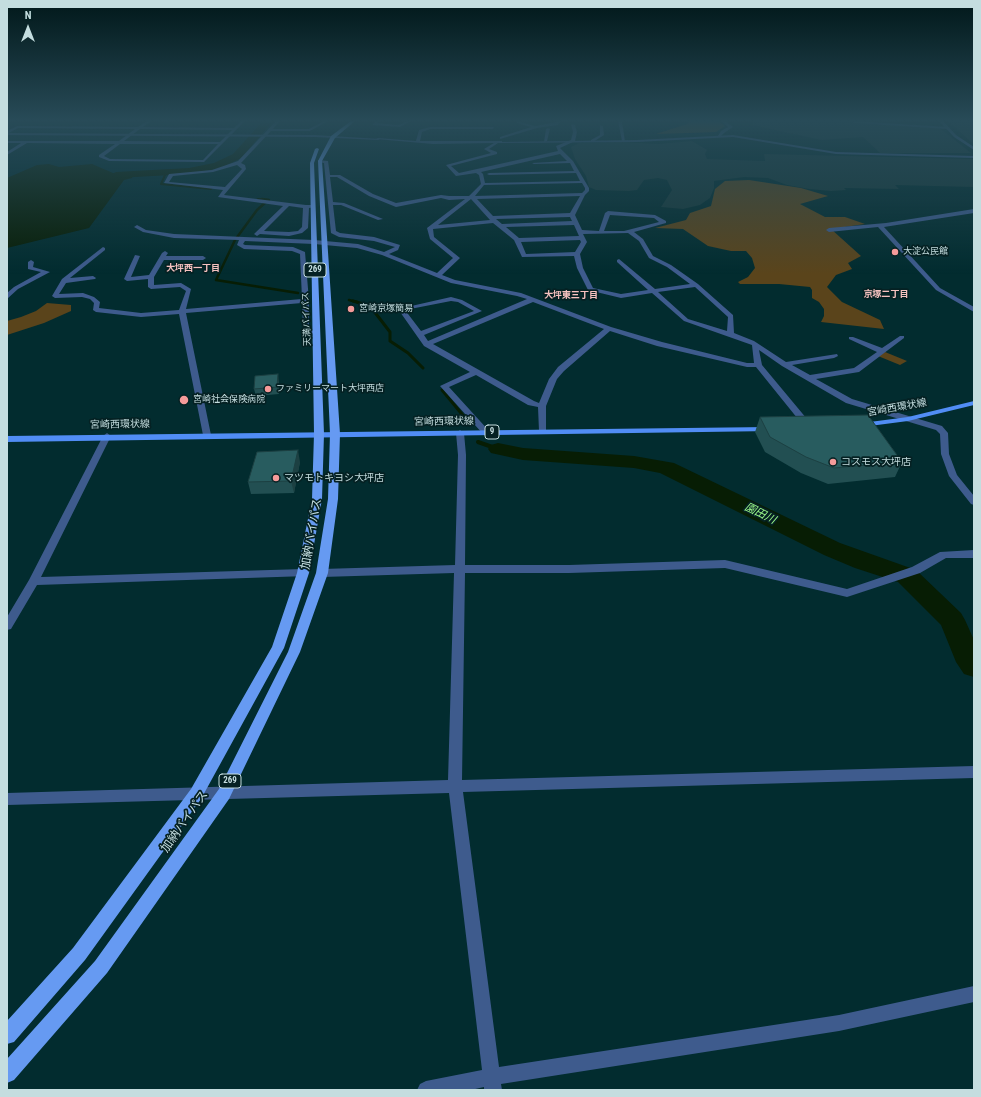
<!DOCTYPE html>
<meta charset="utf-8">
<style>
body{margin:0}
#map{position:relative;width:981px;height:1097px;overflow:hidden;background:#022c2f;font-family:"Roboto Condensed",sans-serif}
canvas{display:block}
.frame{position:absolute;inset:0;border:8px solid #c4dddf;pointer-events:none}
.north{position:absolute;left:8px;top:8px;width:40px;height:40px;-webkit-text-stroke:3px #052123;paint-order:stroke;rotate:0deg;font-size:11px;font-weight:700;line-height:16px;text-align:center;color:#c4dddf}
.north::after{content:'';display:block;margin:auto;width:14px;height:18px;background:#c4dddf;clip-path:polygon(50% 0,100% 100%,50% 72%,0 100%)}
</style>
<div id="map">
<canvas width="981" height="1097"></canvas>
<div class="frame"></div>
<div class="north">N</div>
</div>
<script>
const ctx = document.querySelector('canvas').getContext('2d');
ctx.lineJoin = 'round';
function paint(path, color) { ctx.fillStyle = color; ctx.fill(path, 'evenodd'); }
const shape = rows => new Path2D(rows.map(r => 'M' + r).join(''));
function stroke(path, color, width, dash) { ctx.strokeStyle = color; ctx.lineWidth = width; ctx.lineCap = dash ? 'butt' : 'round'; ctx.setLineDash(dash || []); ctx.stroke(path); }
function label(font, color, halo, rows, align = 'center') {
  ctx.font = font + ' "Roboto Condensed","Noto Sans JP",sans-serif'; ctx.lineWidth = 3.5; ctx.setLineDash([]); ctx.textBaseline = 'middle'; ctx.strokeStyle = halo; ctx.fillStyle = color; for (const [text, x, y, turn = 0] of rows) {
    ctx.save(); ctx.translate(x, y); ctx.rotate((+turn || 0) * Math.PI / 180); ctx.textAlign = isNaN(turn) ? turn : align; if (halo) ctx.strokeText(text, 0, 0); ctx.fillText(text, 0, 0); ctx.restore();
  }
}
paint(shape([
 [753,121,852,121,852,123,940,128,971,153,880,153,863,137,822,140,765,128,753,125],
 [948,121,974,121,974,144,971,142],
 [692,141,707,150,705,154,707,159,765,161,764,154,974,159,974,187,895,185,899,189,844,188,846,190,831,191,809,189,787,185,768,178,744,177,714,181,714,188,710,198,700,205,683,209,661,207,672,190,667,180,658,178,644,180,637,190,629,191,596,190,589,187,586,176,575,159,571,147,579,143,620,142,658,144]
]), '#16383a');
paint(shape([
 [689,121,718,121,725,126,716,132,656,134,687,124],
 [749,180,801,188,828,196,800,204,825,217,845,217,865,224,831,229,861,256,848,263,852,269,836,275,827,287,842,302,880,320,884,329,821,322,824,316,824,309,819,302,812,298,812,290,810,287,779,284,740,284,738,282,748,277,755,268,752,258,746,251,731,251,708,246,683,229,655,228,686,220,690,213,711,206,715,189,725,181],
 [47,303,71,305,71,311,44,323,7,335,7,321,21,317,36,311],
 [885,352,907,361,900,365,878,356]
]), '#5a441b');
paint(shape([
 [49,164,59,167,92,164,113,173,133,173,132,178,124,180,89,228,7,248,7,178,37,165]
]), '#071d04');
stroke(shape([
 [165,175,161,184,211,189],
 [258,199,269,200]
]), '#071d04', 2);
stroke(shape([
 [262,199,269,200],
 [266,202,257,210,235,240,216,280,298,293],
 [349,300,357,302]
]), '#071d04', 2.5);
stroke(shape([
 [353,301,370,306,390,332,390,341,408,353,423,368],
 [442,390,470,424]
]), '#071d04', 3);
stroke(shape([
 [478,442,498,449]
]), '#071d04', 4);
paint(shape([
 [263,121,273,121,241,158,221,168,189,174,116,178,110,175,116,172,189,168,214,163,233,154,263,121],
 [498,443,523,448,634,456,674,463,840,543,916,570,961,613,965,620,974,640,974,677,964,674,956,662,941,625,898,582,855,568,824,555,660,473,634,468,523,460,491,453,488,449,491,445,498,443]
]), '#071d04');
paint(shape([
 [147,121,151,121,143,127,234,128,241,121,245,121,204,162,109,161,99,157,99,155,115,144,27,143,7,155,7,152,21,143,7,143,7,141,119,141,135,129,18,128,7,134,7,131,17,126,138,127,147,121],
 [140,129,232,130,220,142,124,141,140,129],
 [120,144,218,144,203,160,110,159,104,156,120,144],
 [276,121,280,121,273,129,309,129,324,121,328,121,310,131,271,131,241,163,245,165,246,169,224,195,306,205,315,205,315,207,309,208,308,228,302,233,289,236,260,234,257,236,254,234,283,206,218,197,223,190,164,183,169,174,212,170,238,161,276,121],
 [237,165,242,169,225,187,169,182,173,176,213,172,237,165],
 [289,206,303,208,302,227,298,231,289,232,264,231,289,206],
 [376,121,380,121,377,123,399,125,407,121,411,121,400,127,372,125,376,121],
 [517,121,535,126,561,121,558,125,537,128,500,139,500,137,531,127,517,123,517,121],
 [618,121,622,121,625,142,622,141,618,121],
 [721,121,725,121,733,127,724,133,720,137,718,136,721,131,728,127,721,121],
 [854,121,948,127,950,128,948,129,853,123,854,121],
 [573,124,575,125,577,132,575,141,560,148,573,161,589,188,589,191,585,195,575,215,582,230,599,231,605,213,608,211,655,215,666,221,666,223,634,232,643,239,653,256,671,265,698,284,733,315,734,333,754,341,786,362,837,354,838,356,834,358,792,365,810,375,854,368,877,352,849,339,849,337,853,337,882,348,900,336,904,336,904,338,859,372,816,379,852,399,942,426,948,433,949,454,957,475,974,496,974,505,971,504,949,476,941,454,940,434,936,430,846,403,782,366,759,350,762,365,812,425,812,429,806,429,756,367,747,367,657,346,610,331,564,371,557,379,546,406,546,433,540,433,539,431,538,407,528,405,476,375,449,387,490,432,486,435,483,434,440,386,470,372,424,346,398,309,451,297,462,300,482,311,424,335,428,341,527,299,517,296,451,283,382,255,357,248,314,244,245,241,243,244,245,245,293,247,305,252,309,301,309,329,319,333,319,335,315,335,303,330,302,303,186,313,211,435,207,438,203,435,179,314,141,317,96,312,93,310,94,303,90,299,82,297,55,298,52,296,62,279,103,247,105,248,105,250,70,278,93,276,96,278,95,279,66,283,59,294,83,293,94,297,100,302,99,308,141,313,179,310,186,291,180,287,151,289,148,287,148,279,127,281,124,279,135,255,140,256,131,277,149,275,162,253,165,251,168,253,166,256,203,256,206,258,203,260,164,260,154,277,154,285,181,283,191,289,186,309,302,299,300,254,292,251,244,249,237,245,239,240,174,238,143,232,134,227,137,225,146,230,174,234,314,240,358,244,384,252,395,247,374,241,339,237,331,233,324,163,318,162,318,160,328,161,330,175,340,175,373,194,396,203,441,195,449,196,469,196,481,184,479,175,476,173,456,176,446,165,491,153,484,149,494,143,433,144,376,139,378,138,416,141,419,130,430,127,494,127,493,129,430,129,422,132,420,141,502,141,502,143,498,143,489,149,497,152,497,154,451,166,459,173,558,151,556,146,571,140,573,132,571,125,573,124],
 [560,154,567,161,532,163,534,164,570,163,574,171,489,173,487,174,489,175,576,173,580,181,485,183,483,174,481,172,560,154],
 [330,177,337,177,369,196,396,207,441,198,449,200,465,199,427,228,430,239,453,258,437,273,389,254,398,250,400,245,374,237,340,233,336,231,333,205,341,205,378,220,383,219,344,203,333,202,330,177],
 [582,183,585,188,585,190,582,193,475,196,484,185,582,183],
 [580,196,570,213,493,216,477,199,580,196],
 [471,199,490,220,438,225,471,199],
 [610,215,654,218,659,222,624,231,604,231,610,215],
 [570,217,572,221,502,224,496,219,570,217],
 [493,223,514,240,522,257,574,256,577,268,588,290,621,298,652,293,684,321,752,345,754,363,747,363,662,342,611,327,521,293,455,280,442,275,460,258,434,237,433,229,493,223],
 [574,225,579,236,519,238,506,227,574,225],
 [628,233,639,241,649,258,667,267,690,284,655,289,619,259,617,260,617,262,648,290,621,294,593,288,583,268,580,254,587,242,583,234,628,233],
 [580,240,581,242,575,252,526,254,521,242,580,240],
 [695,287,728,317,727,331,688,319,658,292,695,287],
 [451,301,458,302,474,311,421,331,405,310,451,301],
 [533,302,604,329,558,367,549,379,539,403,534,401,433,344,533,302],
 [600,125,603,126,604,135,593,142,591,142,591,140,600,135,600,125],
 [548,128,550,129,547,141,544,142,546,129,548,128],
 [974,209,974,213,884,227,940,288,974,307,974,312,936,290,878,227,829,232,826,230,829,228,886,223,974,209],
 [31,260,34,262,33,267,50,272,18,289,7,299,7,293,14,287,41,272,28,269,28,262,31,260],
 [460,430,464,433,466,455,465,565,569,565,725,560,847,589,912,567,940,552,974,550,974,558,946,558,920,573,847,597,725,568,569,573,465,573,462,780,974,766,974,778,463,792,499,1067,839,1015,974,986,974,1002,839,1031,501,1084,502,1090,484,1090,484,1087,471,1090,417,1090,420,1084,426,1081,482,1070,449,793,7,805,7,793,448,780,454,573,322,577,318,576,317,573,318,570,322,569,455,565,458,455,456,433,460,430],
 [107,433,111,436,41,577,303,569,307,570,308,573,307,576,37,585,11,629,7,630,7,617,29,580,103,436,107,433]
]), '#3e5b8d');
paint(shape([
 [939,121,943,121,956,135,974,147,974,150,954,137,939,121],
 [7,133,315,135,380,139,378,140,315,137,7,135,7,133],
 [733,135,836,152,974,156,974,158,836,154,733,137,637,142,501,143,499,142,637,140,733,135]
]), '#3e5b8d');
paint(shape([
 [974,401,974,405,908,421,862,427,858,425,862,423,908,417,974,401],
 [769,427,773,429,772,431,7,442,7,436,769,427]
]), '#518df5');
paint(shape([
 [351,121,355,121,335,138,322,161,340,434,338,499,328,573,300,652,229,799,107,973,14,1080,7,1083,7,1059,95,961,219,789,288,652,316,573,328,499,330,434,318,161,331,136,351,121],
 [317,148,319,149,314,163,324,434,322,499,309,573,284,648,201,799,85,960,14,1042,7,1044,7,1021,73,948,191,789,272,647,297,573,312,499,314,434,310,163,315,149,317,148]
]), '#669af2');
paint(shape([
 [279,382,279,394,256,396,254,389],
 [760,417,902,462,895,477,828,484,801,473,765,452,755,432],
 [300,462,294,493,251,494,248,482]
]), '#224f52');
paint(shape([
 [278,374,279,382,279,394,277,387],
 [298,450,300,462,294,493,291,481]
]), '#1c4042');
const building = shape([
 [278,374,277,387,254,389,255,376,278,374],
 [868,415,902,462,834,468,806,457,770,437,760,417,868,415],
 [298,450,291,481,248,482,257,452,298,450]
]);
paint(building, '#285c5f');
stroke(building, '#1c4042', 1);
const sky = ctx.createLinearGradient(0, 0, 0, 274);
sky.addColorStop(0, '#01181a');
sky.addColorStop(0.44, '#284b58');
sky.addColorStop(1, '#284b5800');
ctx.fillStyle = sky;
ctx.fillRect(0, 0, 981, 274);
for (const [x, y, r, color] of [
 [895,252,4,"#f59b9a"],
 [351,309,4,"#f59b9a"],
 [268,389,4,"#f59b9a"],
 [184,400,5,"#f59b9a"],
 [833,462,4,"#f59b9a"],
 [276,478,4,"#f59b9a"]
]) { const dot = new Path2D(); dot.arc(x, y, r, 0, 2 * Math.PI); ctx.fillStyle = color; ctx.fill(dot); stroke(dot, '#052123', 1.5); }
label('9px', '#c4dddf', '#052123', [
 ["大淀公民館",903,252],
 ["宮崎京塚簡易",359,309],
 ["ファミリーマート大坪西店",276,389],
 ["宮崎社会保険病院",193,400]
], 'left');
label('bold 9px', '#f6c2c0', '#052123', [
 ["大坪西一丁目",193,269],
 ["京塚二丁目",886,295],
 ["大坪東三丁目",571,296]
]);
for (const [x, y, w] of [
 [315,270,22],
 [492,432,14],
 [230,781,22]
]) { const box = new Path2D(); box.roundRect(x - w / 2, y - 7, w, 14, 3); ctx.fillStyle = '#052123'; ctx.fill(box); stroke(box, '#c4dddf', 1); }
label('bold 9px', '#c4dddf', null, [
 ["269",315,270],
 ["9",492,432],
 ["269",230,781]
]);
label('9px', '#c4dddf', '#052123', [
 ["天満バイパス",307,319,-92]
]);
label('10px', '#c4dddf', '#052123', [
 ["宮崎西環状線",897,408,-10],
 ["宮崎西環状線",444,422,-1],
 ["宮崎西環状線",120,425,-1]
]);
label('10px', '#c4dddf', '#052123', [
 ["コスモス大坪店",841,462],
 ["マツモトキヨシ大坪店",284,478]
], 'left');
label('italic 11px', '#99f588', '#052123', [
 ["園田川",760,514,26]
]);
label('12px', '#c4dddf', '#052123', [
 ["加納バイパス",312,534,-80],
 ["加納バイパス",185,822,-55]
]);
</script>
